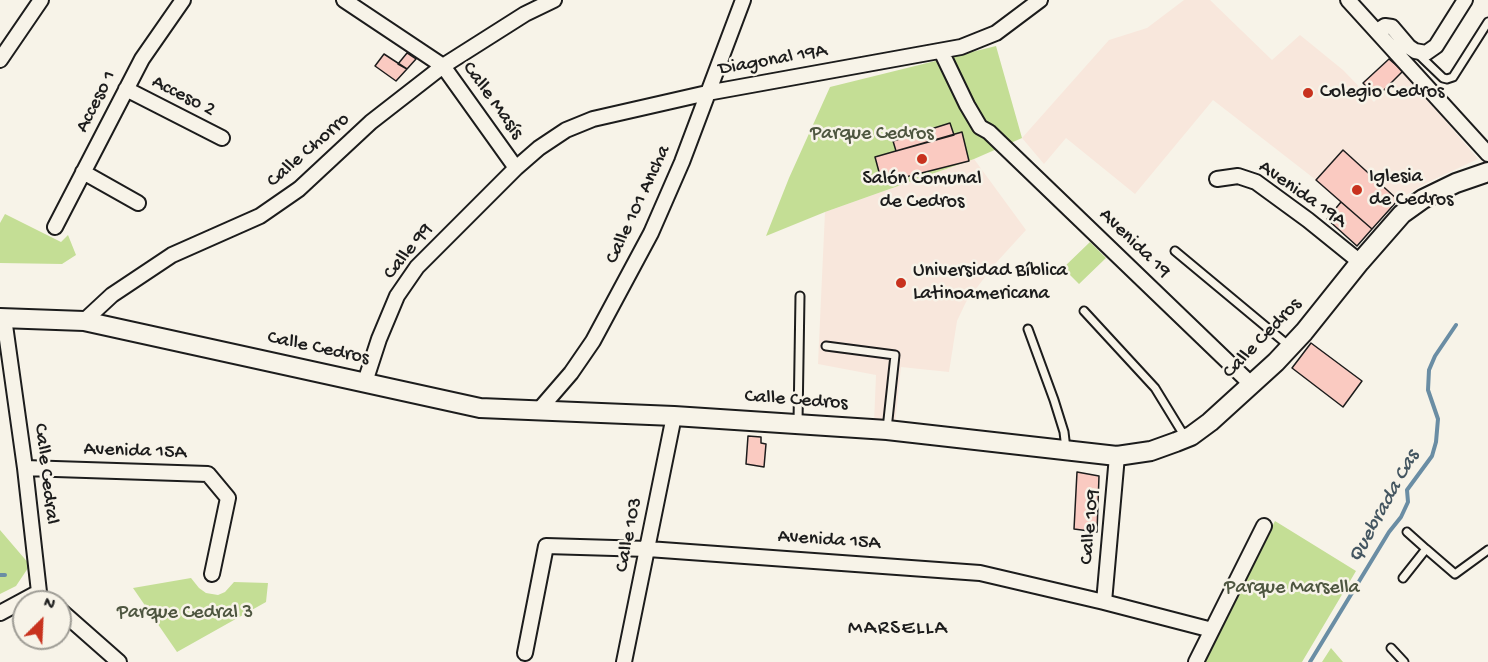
<!DOCTYPE html>
<meta charset="utf-8">
<style>
body{margin:0}
#map{position:relative;width:1488px;height:662px;overflow:hidden;background:#f7f3e8;font-family:"Gochi Hand",sans-serif}
canvas{display:block}
.north{position:absolute;left:12px;top:590px;width:60px;height:60px;box-sizing:border-box;background:#f7f3e8;border:2px solid #9f9d96;border-radius:50%;rotate:24deg;font-size:16px;font-weight:700;line-height:24px;text-align:center;color:#1c1c1c}
.north::after{content:'';display:block;margin:auto;width:21px;height:27px;background:#c8321e;clip-path:polygon(50% 0,100% 100%,50% 72%,0 100%)}
</style>
<div id="map">
<canvas width="1488" height="662"></canvas>
<div class="north">N</div>
</div>
<script>
const ctx = document.querySelector('canvas').getContext('2d');
ctx.lineJoin = 'round';
function paint(path, color) { ctx.fillStyle = color; ctx.fill(path, 'evenodd'); }
const shape = rows => new Path2D(rows.map(r => 'M' + r).join(''));
function stroke(path, color, width, dash) { ctx.strokeStyle = color; ctx.lineWidth = width; ctx.lineCap = dash ? 'butt' : 'round'; ctx.setLineDash(dash || []); ctx.stroke(path); }
function label(font, color, halo, rows, align = 'center') {
  ctx.font = font + ' "Gochi Hand",sans-serif'; ctx.lineWidth = 5; ctx.setLineDash([]); ctx.textBaseline = 'middle'; ctx.strokeStyle = halo; ctx.fillStyle = color; for (const [text, x, y, turn = 0] of rows) {
    ctx.save(); ctx.translate(x, y); ctx.rotate((+turn || 0) * Math.PI / 180); ctx.textAlign = isNaN(turn) ? turn : align; if (halo) ctx.strokeText(text, 0, 0); ctx.fillText(text, 0, 0); ctx.restore();
  }
}
paint(shape([
 [1184,0,1210,0,1272,60,1300,35,1343,70,1374,102,1403,71,1478,159,1426,183,1398,200,1343,151,1316,180,1213,100,1135,194,1066,138,1044,164,1022,138,1109,40,1147,28],
 [974,159,1026,230,994,265,966,302,957,321,949,372,901,367,895,424,874,423,876,375,818,364,825,212]
]), '#f8e7dc');
paint(shape([
 [996,46,1022,138,974,159,825,212,766,236,789,178,830,87],
 [5,214,61,242,68,235,76,255,62,264,0,263,0,223],
 [1090,242,1106,258,1079,284,1063,268],
 [1275,521,1356,571,1302,662,1204,662],
 [0,530,30,565,16,586,0,594],
 [191,578,199,588,206,593,218,595,225,592,234,582,268,583,266,602,177,652,133,588],
 [1331,648,1343,662,1322,662]
]), '#c4de95');
stroke(shape([
 [0,575,5,575],
 [1310,662,1389,532,1401,517,1408,502,1407,490,1432,456,1436,442,1438,419,1428,390,1429,370,1435,356,1456,325]
]), '#6a8da4', 4);
const building = shape([
 [407,53,416,59,407,69,398,64,407,53],
 [384,54,407,69,396,81,375,66,384,54],
 [1389,59,1403,71,1377,97,1363,83,1389,59],
 [950,123,954,135,896,151,893,141,950,123],
 [962,132,969,161,882,183,875,157,962,132],
 [1343,150,1398,200,1372,229,1316,180,1343,150],
 [1341,202,1372,229,1357,246,1327,219,1341,202],
 [1311,343,1362,381,1343,407,1292,368,1311,343],
 [748,436,761,437,761,443,766,444,764,467,746,464,748,436],
 [1077,472,1099,476,1097,532,1074,529,1077,472]
]);
paint(building, '#facac1');
stroke(building, '#1c1c1c', 1.5);
const lane = shape([
 [1417,53,1443,78,1447,79,1453,77,1488,22],
 [1175,251,1288,345],
 [1084,311,1155,388,1185,437],
 [1028,329,1054,400,1064,432,1066,449],
 [826,346,895,355,887,429],
 [798,422,800,296],
 [1407,532,1426,549],
 [1403,578,1426,549,1455,574,1488,550],
 [1391,648,1404,662]
]);
const street = shape([
 [344,0,443,66,516,168],
 [1348,0,1488,154],
 [1377,31,1385,26,1392,27,1409,47,1415,51,1426,53,1436,46,1465,0],
 [941,51,967,105,980,127,989,132,1252,385],
 [0,60,41,0],
 [126,89,222,138],
 [83,172,138,203],
 [1217,179,1238,176,1256,182,1308,220,1360,262],
 [55,227,142,59,183,0],
 [84,321,112,295,172,255,260,216,299,189,371,122,443,66,525,14,554,0],
 [365,382,379,339,397,296,417,267,516,168,539,148,566,130,593,119,707,93,961,47,996,33,1040,0],
 [539,410,571,373,593,341,651,233,682,162,743,0],
 [25,468,208,474,228,498,212,574],
 [1104,602,1117,456],
 [60,610,119,662],
 [0,613,39,592,25,468,4,318],
 [525,653,546,546,648,549,980,573,1104,602,1212,630],
 [624,662,674,416],
 [1196,662,1264,526]
]);
const secondary = shape([
 [0,318,84,321,480,408,674,416,887,430,1117,456,1151,451,1176,442,1191,436,1210,422,1276,362,1304,332,1360,262,1402,214,1423,199,1456,183,1488,172]
]);
stroke(lane, '#1c1c1c', 11);
stroke(street, '#1c1c1c', 18);
stroke(secondary, '#1c1c1c', 22);
stroke(lane, '#f7f3e8', 7);
stroke(street, '#f7f3e8', 14);
stroke(secondary, '#f7f3e8', 18);
for (const [x, y, r, color] of [
 [1308,93,6,"#c8321e"],
 [922,159,6,"#c8321e"],
 [1357,190,6,"#c8321e"],
 [901,283,6,"#c8321e"]
]) { const dot = new Path2D(); dot.arc(x, y, r, 0, 2 * Math.PI); ctx.fillStyle = color; ctx.fill(dot); stroke(dot, '#f7f3e8', 2); }
label('20px', '#1c1c1c', '#f7f3e8', [
 ["Diagonal 19A",773,61,-10],
 ["Acceso 2",183,97,27],
 ["Calle Masís",492,101,54],
 ["Acceso 1",97,102,-63],
 ["Calle Chorro",309,151,-41],
 ["Avenida 19A",1302,195,35],
 ["Calle 101 Ancha",639,205,-65],
 ["Avenida 19",1134,244,44],
 ["Calle 99",409,252,-51],
 ["Calle Cedros",1263,339,-46],
 ["Calle Cedros",318,349,12],
 ["Calle Cedros",796,401,4],
 ["Avenida 15A",135,452,2],
 ["Calle Cedral",45,474,83],
 ["Calle 109",1091,527,-85],
 ["Calle 103",630,535,-79],
 ["Avenida 15A",829,541,4]
]);
label('20px', '#1c1c1c', '#f7f3e8', [
 ["Colegio Cedros",1320,93],
 ["Iglesia",1369,178],
 ["de Cedros",1369,201],
 ["Salón Comunal",922,180,"center"],
 ["de Cedros",922,203,"center"],
 ["Universidad Bíblica",913,272],
 ["Latinoamericana",913,295]
], 'left');
label('20px', '#4e5640', '#f7f3e8', [
 ["Parque Cedros",872,135],
 ["Parque Marsella",1292,589],
 ["Parque Cedral 3",185,614]
]);
label('italic 21px', '#435560', '#f7f3e8', [
 ["Quebrada Cas",1385,507,-61]
]);
ctx.letterSpacing = '1.5px';
label('21px', '#1c1c1c', '#f7f3e8', [
 ["MARSELLA",898,630]
]);
ctx.letterSpacing = '0px';
</script>
